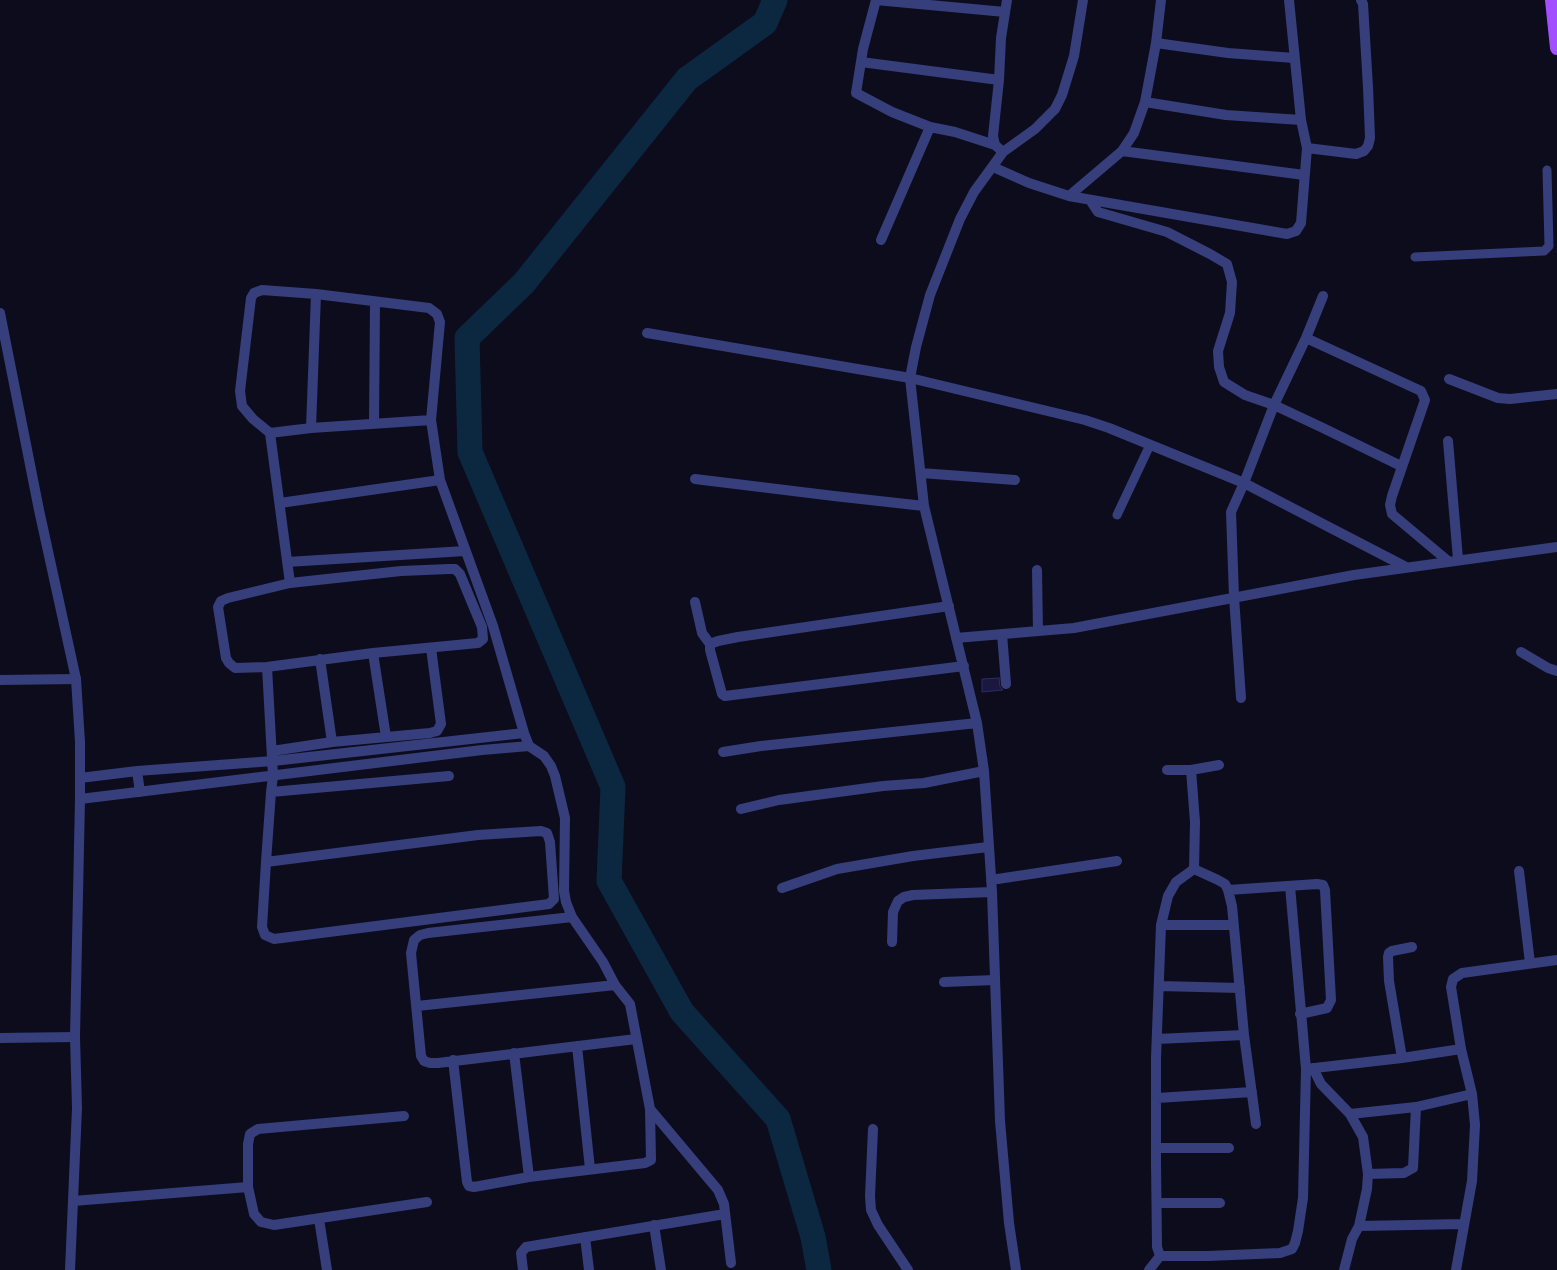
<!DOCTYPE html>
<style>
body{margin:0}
canvas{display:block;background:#0c0c1d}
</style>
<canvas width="1557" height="1270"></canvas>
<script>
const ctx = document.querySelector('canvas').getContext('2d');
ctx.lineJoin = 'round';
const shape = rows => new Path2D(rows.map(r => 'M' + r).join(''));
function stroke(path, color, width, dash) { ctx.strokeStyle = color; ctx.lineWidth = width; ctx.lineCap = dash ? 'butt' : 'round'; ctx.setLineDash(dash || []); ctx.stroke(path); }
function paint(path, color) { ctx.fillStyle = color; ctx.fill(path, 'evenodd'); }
stroke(shape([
 [775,0,765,23,687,79,524,283,467,338,470,452,613,787,609,881,682,1012,778,1119,813,1237,819,1270]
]), '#0c2841', 25);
const building = shape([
 [999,678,1000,687,1003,690,982,692,982,679,999,678]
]);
paint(building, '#1a183e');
stroke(building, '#2d2a6a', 1);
stroke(shape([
 [1415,257,1544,251,1549,246,1547,170],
 [1117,515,1150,445]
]), '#363e7c', 9);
stroke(shape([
 [876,0,863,49,856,93,892,112,930,127],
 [876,0,1005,12],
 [1007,0,1001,38,999,80,993,136,995,145,1003,152,974,192,960,219,930,295,916,347,910,378,924,506,977,723,984,771,992,892,1000,1121,1009,1223,1016,1270],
 [1156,43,1228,53,1294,58],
 [861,62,999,80],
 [1145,102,1226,115,1301,120],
 [1307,148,1356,154,1364,151,1368,146,1370,138,1368,87,1363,4,1361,0],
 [1122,151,1304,175],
 [1003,152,1035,129,1055,109,1062,95,1074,56,1083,0],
 [993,167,1029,183,1069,196,1287,234,1296,231,1301,223,1307,148,1301,120,1289,0],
 [1069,196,1122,151,1134,133,1145,102,1156,43,1161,0],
 [1090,200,1098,212,1167,232,1210,254,1227,264,1232,282,1230,313,1218,351,1219,367,1224,382,1245,395,1274,405,1323,428,1401,466],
 [881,240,930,127,955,132,995,145],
 [647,333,910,378,1085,420,1109,428,1244,483,1406,567],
 [1306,338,1421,391,1425,400,1392,496,1390,505,1392,514,1448,561],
 [1449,379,1498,398,1510,399,1557,394],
 [431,420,311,428,270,433,253,419,242,406,240,391,251,298,254,293,262,290,316,294,429,308,437,314,440,322,431,420,440,480,493,626,524,733,529,746,544,756,551,766,555,776,565,818,564,891,566,902,572,917,603,962,615,985,630,1004,650,1109,651,1160,645,1163,529,1177,474,1187,469,1186,467,1182,453,1060],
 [374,424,375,302],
 [311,428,316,294],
 [270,433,290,583],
 [1448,441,1458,559],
 [921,473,1015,480],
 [695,479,834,496,924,506],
 [280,503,440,480],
 [287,562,465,551],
 [449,569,455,569,460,574,482,627,483,639,478,643,373,653,267,667,235,668,229,663,226,658,218,607,221,601,228,598,290,583,401,571,449,569],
 [1037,570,1038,631],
 [695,602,702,633,710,644,718,641,738,637,949,606],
 [1002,634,1006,684],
 [956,638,1074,628,1354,575,1557,547],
 [710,644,710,650,722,694,725,696,964,666],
 [1521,652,1548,668,1557,671],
 [373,653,386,737],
 [320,659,332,742],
 [0,680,76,679],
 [1241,698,1234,597,1231,512,1244,483,1274,405,1306,338,1323,296],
 [272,751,332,742,430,733,437,731,441,724,431,648],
 [723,752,761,746,977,723],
 [1167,770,1191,770,1219,765],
 [1191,770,1195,822,1194,869],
 [137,771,140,792],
 [80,778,137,771,273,761,524,733],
 [271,792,449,776],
 [80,799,482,750,529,746],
 [741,809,779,800,883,786,924,783,984,771],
 [266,862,478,835,541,831,547,833,550,842,554,899,549,904,274,939,265,935,262,927,266,862,271,792,273,776,267,667],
 [1519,871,1530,963],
 [991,880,1117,861],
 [782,888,837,869,913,856,988,847],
 [1228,890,1317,884,1323,885,1325,890,1331,1000,1327,1008,1300,1014],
 [572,917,428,933,420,935,414,940,411,953,421,1056,424,1061,430,1063,438,1063,636,1039],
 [1161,925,1233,925],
 [892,942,893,912,898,901,904,897,913,895,992,892],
 [944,982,995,980],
 [1159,986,1240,988],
 [417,1006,615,985],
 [0,1038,75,1037],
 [1157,1039,1244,1035],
 [577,1046,590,1169],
 [514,1053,529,1177],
 [1402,1058,1389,981,1388,957,1389,953,1392,951,1412,947],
 [1313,1068,1321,1084,1350,1114,1416,1107],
 [1306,1069,1402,1058,1461,1049],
 [1157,1098,1252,1092],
 [650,1109,718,1190,724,1204,731,1263],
 [1350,1114,1363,1137,1368,1174],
 [873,1129,870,1196,871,1210,878,1225,908,1270],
 [1156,1148,1229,1148],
 [248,1187,248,1144,250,1134,258,1129,404,1116],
 [73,1201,248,1187,254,1214,261,1222,274,1225,427,1202],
 [1157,1203,1220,1203],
 [319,1219,327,1270],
 [654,1225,661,1270],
 [1359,1226,1463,1224],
 [585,1237,589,1270],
 [1160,1256,1157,1247,1156,1163,1156,1058,1161,925,1168,896,1176,882,1194,869,1218,880,1225,884,1228,890,1232,906,1244,1035,1256,1124],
 [1160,1256,1208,1256,1280,1253,1292,1249,1295,1243,1298,1231,1303,1198,1306,1069,1290,886],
 [523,1270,521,1253,526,1247,725,1214],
 [1149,1270,1160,1256],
 [1344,1270,1352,1239,1359,1226,1367,1189,1368,1174,1404,1173,1413,1168,1416,1107,1472,1094],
 [1456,1270,1472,1181,1475,1125,1472,1094,1461,1049,1451,987,1453,979,1462,973,1557,960]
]), '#363e7c', 10);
stroke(shape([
 [0,313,39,510,76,679,80,742,80,799,75,1037,77,1108,70,1270]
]), '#363e7c', 10);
stroke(shape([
 [1552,0,1557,48]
]), '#a44fff', 14);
</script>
